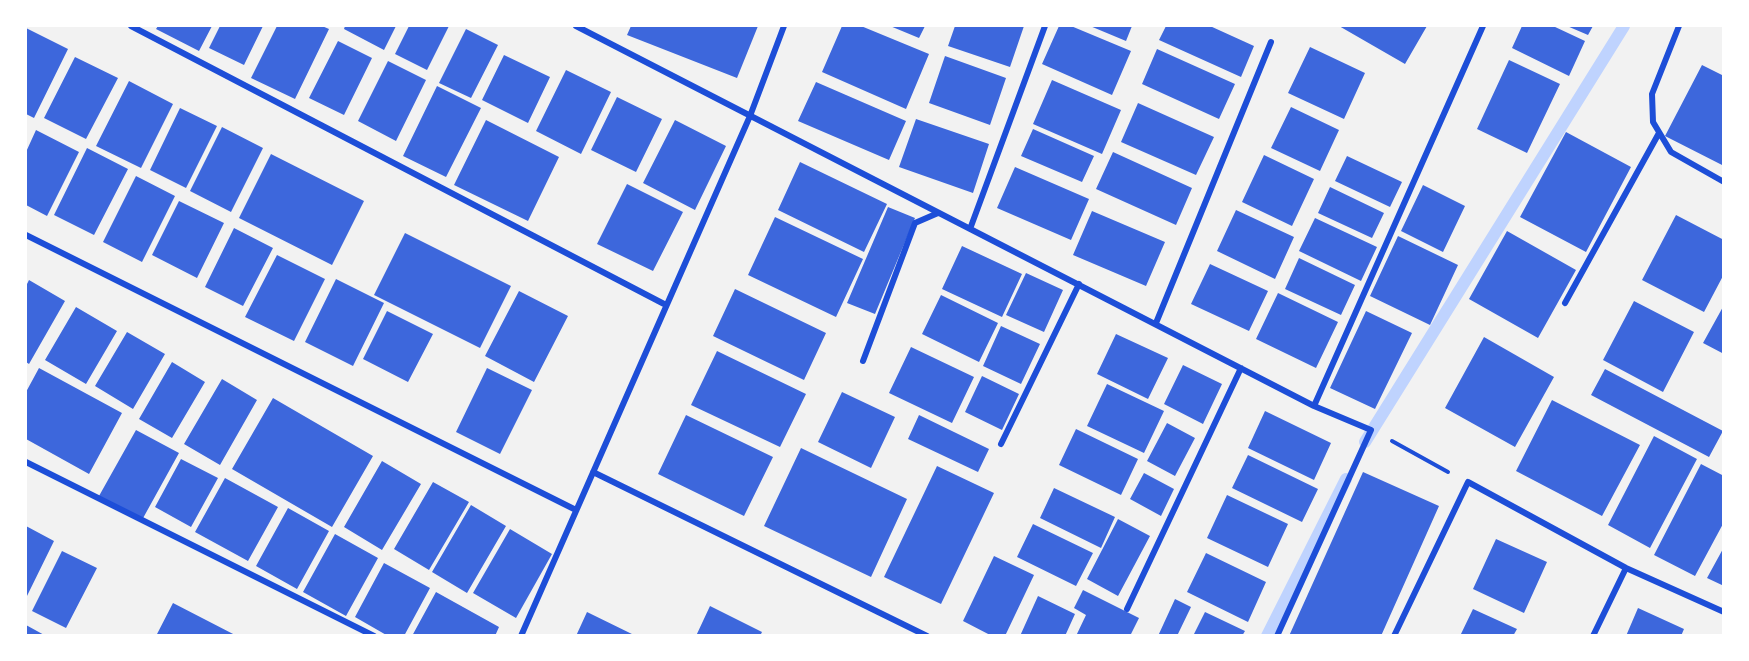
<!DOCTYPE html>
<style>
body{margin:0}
#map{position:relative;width:1749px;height:661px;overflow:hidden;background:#f2f2f2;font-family:"Asap Condensed",sans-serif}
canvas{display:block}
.frame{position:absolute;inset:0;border:27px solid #fff;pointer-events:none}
</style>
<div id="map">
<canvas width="1749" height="661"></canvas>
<div class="frame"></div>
</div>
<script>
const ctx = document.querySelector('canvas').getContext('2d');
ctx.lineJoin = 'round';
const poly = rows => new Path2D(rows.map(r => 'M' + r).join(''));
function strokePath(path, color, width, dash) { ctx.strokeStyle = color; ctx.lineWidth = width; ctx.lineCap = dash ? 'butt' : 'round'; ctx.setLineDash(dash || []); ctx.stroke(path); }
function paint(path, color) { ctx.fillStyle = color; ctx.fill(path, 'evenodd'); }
strokePath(poly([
 [1365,442,1624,26],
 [1267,636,1346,479]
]), '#bfd3fe', 12);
paint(poly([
 [158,26,212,26,199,51,156,29],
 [220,26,263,26,244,65,209,48],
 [277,26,322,26,329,29,295,99,251,78],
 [345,26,396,26,384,50,344,29],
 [409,26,449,26,427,70,395,54],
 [631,26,758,26,737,78,627,35],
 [842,26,861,26,929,54,906,109,822,72],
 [890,26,925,26,919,38],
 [955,26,1024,26,1010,67,948,46],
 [1059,26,1071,26,1131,51,1112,95,1042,64],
 [1090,26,1132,26,1126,41],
 [1166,26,1210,26,1254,46,1241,77,1159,40],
 [1339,26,1427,26,1405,64],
 [1522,26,1553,26,1585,41,1569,76,1512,48],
 [1567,26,1593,26,1588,35],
 [26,28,68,49,34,118,26,114],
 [466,29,498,45,471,98,439,83],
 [338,41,372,58,344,115,309,98],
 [1310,47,1365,73,1344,119,1288,93],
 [1157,49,1235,84,1219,119,1142,84],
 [504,55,550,77,528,123,482,100],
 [945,56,1006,78,990,125,929,103],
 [75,57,118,78,86,139,44,118],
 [1509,60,1560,84,1527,153,1477,129],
 [388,61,426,80,396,141,358,121],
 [1702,65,1724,76,1724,166,1665,136],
 [566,70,611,92,581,154,536,131],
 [1052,80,1121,110,1102,154,1033,124],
 [129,81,173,104,141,168,96,146],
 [816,82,906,121,889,160,798,121],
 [437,86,481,108,446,177,403,156],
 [617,97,662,119,636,172,591,150],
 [1138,103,1214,137,1196,175,1121,142],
 [1291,107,1339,130,1320,171,1271,148],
 [180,108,217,126,186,188,150,170],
 [916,119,989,144,973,193,899,167],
 [486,120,559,157,528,221,454,185],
 [675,120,726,146,695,210,643,183],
 [222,127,263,148,231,212,190,191],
 [1033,129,1094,156,1082,182,1021,156],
 [36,130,79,152,47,216,26,205,26,152],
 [1566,132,1631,167,1586,252,1520,217],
 [87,148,128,169,94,235,54,215],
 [1113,152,1192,188,1176,225,1096,189],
 [271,154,364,201,332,265,239,218],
 [1264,155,1314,179,1292,226,1242,202],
 [1347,156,1402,182,1390,207,1335,181],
 [800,162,887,204,864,252,778,210],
 [1015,167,1089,199,1071,240,997,208],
 [136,176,175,196,142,262,103,242],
 [627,184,683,212,653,271,597,244],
 [1423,185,1465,206,1443,252,1401,231],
 [1330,187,1384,213,1372,238,1318,213],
 [179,201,224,223,197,278,152,255],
 [888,207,915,218,875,314,847,303],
 [1236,210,1294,237,1275,279,1217,251],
 [1092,211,1165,242,1146,286,1073,255],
 [1676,215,1724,240,1724,274,1704,312,1642,280],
 [775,217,863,259,836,317,748,275],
 [1315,218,1377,247,1361,281,1299,251],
 [234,228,273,248,243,306,205,287],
 [1507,231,1576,270,1538,338,1469,299],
 [405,233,511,286,480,348,374,295],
 [1398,236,1458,265,1430,325,1370,296],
 [962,246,1022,274,1002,317,942,289],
 [277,255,325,279,294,341,245,317],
 [1299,258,1355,285,1341,315,1285,289],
 [1210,264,1268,291,1249,331,1191,304],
 [1026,273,1063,290,1044,332,1006,315],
 [336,279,384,303,353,366,305,342],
 [29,280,65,301,29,364,26,362,26,286],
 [735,289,826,333,804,380,713,336],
 [519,291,568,316,534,382,485,356],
 [1278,293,1338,322,1316,368,1256,339],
 [941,295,998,323,979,362,922,334],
 [1634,301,1694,332,1663,392,1603,360],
 [1724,305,1724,354,1703,343],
 [76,307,117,331,86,384,45,360],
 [387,311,433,334,408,382,363,359],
 [1366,311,1412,333,1375,409,1330,388],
 [1001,326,1040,344,1021,384,983,366],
 [127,332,165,354,133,409,95,386],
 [1116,334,1168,358,1148,399,1097,374],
 [1484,337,1554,377,1515,447,1445,408],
 [911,347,974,377,952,423,889,393],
 [717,351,806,394,780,447,691,405],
 [172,362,205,382,172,438,139,419],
 [1183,365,1222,384,1203,424,1164,404],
 [39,368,122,413,89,474,26,439,26,392],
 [487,368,532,390,500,454,456,432],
 [1605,369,1723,431,1709,457,1591,395],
 [982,376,1019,394,1002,430,965,412],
 [222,379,257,400,220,465,184,444],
 [1107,384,1164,411,1144,453,1087,426],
 [842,392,895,417,871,468,818,442],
 [273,398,373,456,332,527,232,469],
 [1552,400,1640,445,1602,516,1516,471],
 [1265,411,1331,443,1314,480,1248,448],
 [686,415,773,457,744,516,658,474],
 [919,415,989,449,978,472,908,439],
 [1167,423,1195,438,1175,476,1147,461],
 [1076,429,1138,459,1121,495,1059,465],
 [136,430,179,453,142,520,99,496],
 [1654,436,1697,459,1650,548,1608,525],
 [801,448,907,499,871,577,764,526],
 [1248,455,1318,489,1302,522,1232,488],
 [181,459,218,478,191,527,155,507],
 [382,461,421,484,382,550,344,527],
 [1701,464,1724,476,1724,522,1695,576,1654,555],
 [937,466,994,493,941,604,884,577],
 [1363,472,1439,506,1381,636,1289,636],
 [1144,473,1174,489,1161,516,1130,499],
 [225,478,278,507,248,561,195,532],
 [433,482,469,502,429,570,394,549],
 [1054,488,1115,517,1101,548,1040,518],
 [1227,495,1288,524,1268,567,1207,538],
 [471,505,506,526,467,593,432,572],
 [288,508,329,531,297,589,256,566],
 [1118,519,1150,536,1118,596,1087,579],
 [1033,524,1093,553,1076,586,1017,557],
 [26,526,54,541,26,598],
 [510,529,552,554,516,618,473,593],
 [335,534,378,558,346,616,303,592],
 [1496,539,1547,562,1524,613,1473,589],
 [1724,547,1724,586,1707,578],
 [62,551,97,568,66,628,32,611],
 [1206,553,1266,582,1248,622,1187,592],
 [994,556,1034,575,1005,636,992,636,963,621],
 [384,563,430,588,404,636,388,636,355,617],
 [1083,590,1139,618,1130,636,1076,636,1086,615,1074,608],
 [436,592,499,627,495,636,412,636],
 [1038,596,1075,614,1065,636,1020,636],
 [1175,599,1191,607,1177,636,1158,636],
 [173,603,237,636,156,636],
 [710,606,762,632,760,636,696,636],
 [1638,608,1684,629,1681,636,1626,636],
 [1473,609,1517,629,1513,636,1460,636],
 [587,612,636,636,576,636],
 [1205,612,1245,631,1242,636,1193,636],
 [26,625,46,636,26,636]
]), '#3d67dc');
strokePath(poly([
 [1392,441,1448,472]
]), '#1d4ed8', 4);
strokePath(poly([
 [131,26,666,305],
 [576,26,1314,406,1371,430,1277,636],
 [1679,26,1652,94,1653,122,1671,152,1724,182],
 [970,229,1045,26],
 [26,235,576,510],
 [1565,303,1659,133],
 [1156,323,1271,42],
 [863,361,915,223,938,213],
 [1314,406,1483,26],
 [1001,444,1079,284],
 [26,462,374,636],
 [593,472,927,636],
 [1127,609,1241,368],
 [521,636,750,116,784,26],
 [1394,636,1468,482,1626,568,1724,612],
 [1593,636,1626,568]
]), '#1d4ed8', 6);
</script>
